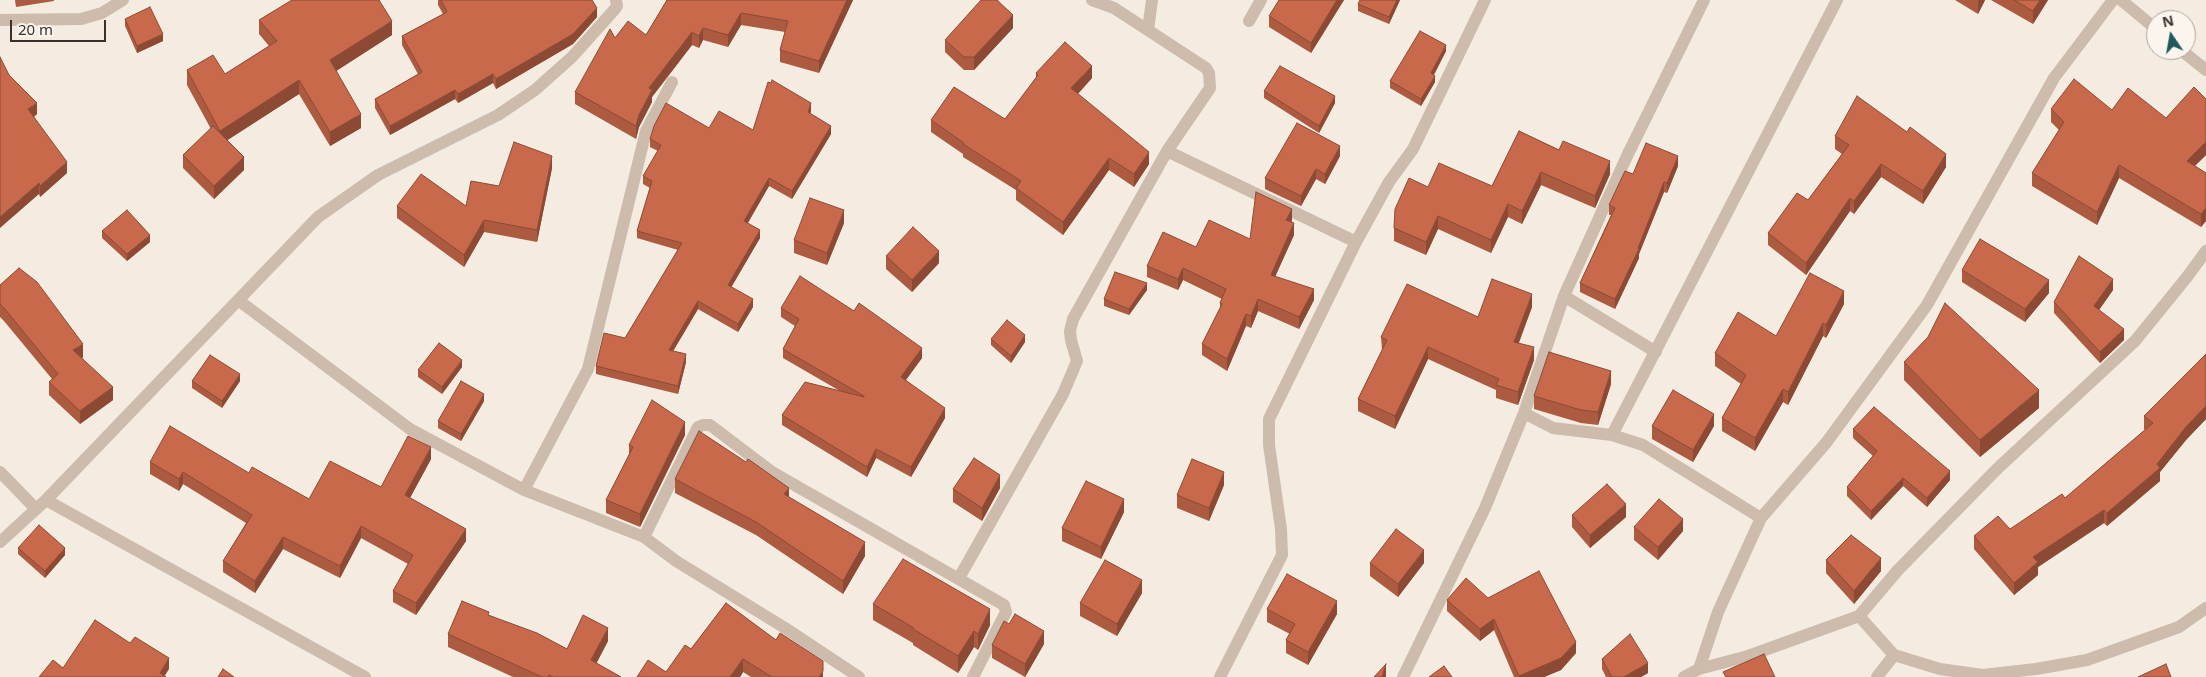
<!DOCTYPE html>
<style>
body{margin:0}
#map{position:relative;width:2206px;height:677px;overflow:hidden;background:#f4ebe1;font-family:"Noto Sans",sans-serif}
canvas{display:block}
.north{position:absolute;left:2146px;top:10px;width:50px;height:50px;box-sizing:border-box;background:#fbf5ee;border:1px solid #aea6a0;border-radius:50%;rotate:348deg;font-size:14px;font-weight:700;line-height:20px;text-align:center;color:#3b302b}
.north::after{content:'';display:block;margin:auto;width:18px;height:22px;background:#1f5a5e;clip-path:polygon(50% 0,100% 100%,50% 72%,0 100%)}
.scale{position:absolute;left:10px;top:20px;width:96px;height:22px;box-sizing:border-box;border:2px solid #3b302b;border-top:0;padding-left:6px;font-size:15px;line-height:18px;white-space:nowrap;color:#3b302b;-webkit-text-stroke:4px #fbf5ee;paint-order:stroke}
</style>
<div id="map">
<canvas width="2206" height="677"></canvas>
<div class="north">N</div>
<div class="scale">20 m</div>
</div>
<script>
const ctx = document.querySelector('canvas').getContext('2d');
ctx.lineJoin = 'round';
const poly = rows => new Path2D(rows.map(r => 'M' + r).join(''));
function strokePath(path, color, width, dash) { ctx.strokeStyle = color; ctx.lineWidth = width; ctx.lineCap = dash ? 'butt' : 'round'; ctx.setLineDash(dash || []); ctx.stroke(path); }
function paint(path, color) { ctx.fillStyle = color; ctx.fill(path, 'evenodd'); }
strokePath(poly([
 [1092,0,1114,8,1206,68,1209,73,1210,88,1167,151,1356,242],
 [2121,0,2156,29],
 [0,20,81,19,102,13,123,0],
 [1249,21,1261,0],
 [1148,30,1152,0],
 [2181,50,2206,70],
 [2206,251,2187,277,2135,341,1998,468,1898,570,1859,616,1894,655,1940,669,1983,675,2036,669,2087,660,2179,627,2206,608],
 [1564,296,1656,352],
 [238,300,410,429,524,490,644,537,676,561,785,628,859,677],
 [1524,413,1553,428,1612,435,1643,445,1761,518,1718,612,1699,669],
 [1612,435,1837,0],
 [0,472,36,509],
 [524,490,588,369,646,131,672,82],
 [46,500,365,677],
 [1761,518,1826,443,1927,305,2054,78,2113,0],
 [644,537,698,427,703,425,710,425,772,472,1004,605,1006,612,973,677],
 [0,542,46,500,318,217,378,175,498,115,535,90,572,57,615,9,617,6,616,0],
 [959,578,1063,394,1077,361,1071,340,1070,331,1073,319,1167,151],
 [1220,677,1282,555,1281,529,1269,445,1269,419,1356,242,1389,182,1413,149,1485,0],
 [1403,677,1485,508,1524,413,1564,296,1627,156,1704,0],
 [1684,677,1699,669,1748,656,1859,616],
 [1877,677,1894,655]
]), '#cdbbac', 12);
paint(poly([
 [15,0,54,0,54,1,16,7],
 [438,0,592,0,597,17,573,44,496,89,493,83,458,103,455,99,390,135,375,108,375,99,418,74,402,45,402,36,443,14,438,5],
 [667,0,853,0,819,73,780,62,780,50,785,32,741,25,728,47,703,40,699,48,692,45,652,97,652,102,639,127,636,139,575,104,575,92,615,38,646,35],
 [1344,0,1311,53,1269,27,1269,16],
 [1400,0,1389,24,1358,11,1358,4],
 [1955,0,1985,0,1978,14],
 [1991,0,2048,0,2033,24],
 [125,19,163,41,137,53,125,26],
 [259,20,392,35,336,71,361,128,330,146,299,94,227,140,244,170,214,199,183,168,183,155,211,129,187,85,187,70,225,74,269,46,259,34],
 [1013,28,974,70,964,70,945,52,945,40],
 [1446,51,1434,75,1435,82,1421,106,1390,88,1390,81],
 [1036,73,1092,78,1078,94,1149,164,1134,187,1109,170,1063,235,1016,200,1016,190,963,157,963,154,931,132,931,120,1005,119,1036,78],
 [9,75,37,114,34,117,67,173,40,197,39,194],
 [1264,91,1335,103,1319,133,1264,98],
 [2206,99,2206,155,2195,166,2206,173,2206,221,2201,227,2119,178,2097,225,2032,186,2032,173,2059,130,2051,122,2051,109,2112,110,2166,118],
 [811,111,810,114,831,134,792,199,769,186,748,223,760,238,731,287,753,307,738,332,698,309,673,351,686,362,678,394,596,374,596,366,625,338,678,250,637,238,637,231,650,188,643,184,643,176,658,151,650,147,650,139,709,128,753,130],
 [1519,131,1610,174,1595,208,1541,185,1522,224,1508,217,1491,253,1438,229,1426,255,1394,241,1394,228,1492,186],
 [1835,136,1946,167,1923,204,1881,177,1854,214,1850,211,1806,275,1768,245,1768,233,1808,200,1842,154,1835,149],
 [1340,156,1325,184,1316,179,1301,206,1265,189,1265,178],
 [1678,166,1667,193,1664,192,1639,254,1639,258,1615,309,1580,292,1580,283,1611,215,1609,215,1609,205,1633,174],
 [552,168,537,242,484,232,464,267,397,218,397,206,466,206,499,186],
 [1292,220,1292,222,1294,235,1275,276,1314,300,1299,329,1258,311,1251,328,1246,326,1227,371,1202,355,1202,344,1220,308,1220,303,1222,299,1183,280,1178,290,1147,277,1147,266,1196,247,1250,239],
 [844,223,827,265,794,253,794,240],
 [102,231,150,242,127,261,102,238],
 [886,256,939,263,912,292,886,269],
 [1962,270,2049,293,2025,322,1962,282],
 [0,285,83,357,82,358,113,400,80,424,49,395,49,382,52,379,4,321,0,317],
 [1147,290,1129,315,1104,306,1104,299],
 [2113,290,2099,310,2124,340,2100,363,2054,313,2054,302],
 [1844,304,1826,338,1823,336,1788,405,1783,402,1755,451,1722,431,1722,418,1741,384,1715,366,1715,353,1776,336],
 [1532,307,1519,343,1534,360,1518,405,1496,398,1496,390,1428,359,1395,429,1358,411,1358,399,1382,350,1381,337,1478,317],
 [781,308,922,358,906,380,945,418,911,477,876,458,867,477,782,425,782,415,840,391,783,358,783,349,795,326,781,317],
 [991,339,1025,342,1011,363,991,345],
 [2206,354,2206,419,2186,440,2160,472,2160,481,2107,526,2104,523,2038,567,2038,575,2014,595,1974,549,1974,536,2010,529,2065,498,2145,430,2144,429,2144,416],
 [1904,362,2039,408,1980,457,1904,380],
 [462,367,442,394,418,377,418,370],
 [192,381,240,381,222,408,192,388],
 [1611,384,1598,425,1581,423,1534,409,1534,396],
 [484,401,461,441,438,428,438,421],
 [1652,426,1714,426,1693,462,1652,439],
 [1853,429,1950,480,1927,507,1903,486,1871,520,1847,496,1847,487,1873,456,1853,438],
 [685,435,640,527,606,513,606,500,629,455,629,445],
 [431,459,410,498,466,541,416,615,393,602,393,591,408,564,361,538,340,578,283,549,255,593,223,572,223,561,246,523,183,484,179,491,150,474,150,462,249,473,309,499,381,487],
 [675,479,789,497,865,556,843,594,756,535,675,493],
 [1224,485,1209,521,1177,508,1177,495],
 [1000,488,982,521,953,502,953,489],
 [1124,512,1101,559,1062,541,1062,528],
 [1572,515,1626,517,1590,548,1572,527],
 [1634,527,1683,531,1658,560,1634,540],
 [18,548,65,555,45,578,18,554],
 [1826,560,1881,571,1854,604,1826,573],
 [1370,563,1424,563,1398,597,1370,576],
 [1142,593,1117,636,1080,616,1080,603],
 [1488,598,1576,653,1561,670,1544,677,1514,677,1494,630,1480,641,1447,611,1447,600],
 [726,603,823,677,751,677,743,672,740,677,637,677,666,672,691,649],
 [873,604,990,625,978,650,974,647,958,673,913,645,913,643,873,620],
 [1267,609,1337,614,1308,665,1286,653,1286,640,1290,634,1267,622],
 [489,615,567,649,608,641,596,663,621,677,513,677,448,647,448,634],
 [1009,624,1044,644,1025,677,992,658,992,645],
 [1602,659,1648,673,1641,677,1606,677,1602,669]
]), '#ac5a40');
paint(poly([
 [847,0,853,0,819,73,819,61],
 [1337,0,1344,0,1311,53,1311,43],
 [1397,0,1400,0,1389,24,1389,17],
 [1979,0,1985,0,1978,14,1978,1],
 [2040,0,2048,0,2033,24,2033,11],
 [597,8,597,17,573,44,496,89,496,79],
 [741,13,741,25,728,47,728,35],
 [1013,15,1013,28,974,70,974,57],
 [392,21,392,35,330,75,330,60],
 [703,28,703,40,699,48,699,36],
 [692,32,692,45,652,97,652,102,639,127,636,139,636,126,639,115,649,88],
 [163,34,163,41,137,53,137,46],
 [1446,45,1446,51,1431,80,1431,73],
 [1092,66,1092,78,1071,101,1071,88],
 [493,74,493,83,458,103,458,94],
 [1435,76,1435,82,1421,106,1421,99],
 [299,80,299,94,220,145,220,131],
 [455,90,455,99,390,135,390,126],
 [1335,96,1335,103,1319,133,1319,126],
 [37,103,37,114,28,120,28,109],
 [811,103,811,111,808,120,808,112],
 [361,114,361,128,330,146,330,132],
 [831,126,831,134,792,199,792,191],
 [2206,142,2206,155,2187,173,2187,161],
 [1340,146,1340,156,1325,184,1325,174],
 [1149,152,1149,164,1134,187,1134,174],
 [1946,154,1946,167,1923,204,1923,191],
 [552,156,552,168,537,242,537,230],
 [1678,156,1678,166,1667,193,1667,183],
 [244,157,244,170,214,199,214,186],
 [1109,158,1109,170,1063,235,1063,222],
 [1610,161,1610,174,1595,208,1595,196],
 [67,162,67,173,40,197,40,186],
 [1881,164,1881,177,1854,214,1854,201],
 [2119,165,2119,178,2097,225,2097,212],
 [1316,169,1316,179,1301,206,1301,196],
 [1541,172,1541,185,1522,224,1522,211],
 [769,178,769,186,744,229,744,221],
 [1664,182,1664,192,1639,254,1639,258,1615,309,1615,299,1638,248],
 [39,183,39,194,0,228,0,217],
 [1850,198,1850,211,1806,275,1806,263],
 [1508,204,1508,217,1491,253,1491,240],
 [2206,208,2206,221,2201,227,2201,214],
 [1292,209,1292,220,1286,231,1286,220],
 [844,210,844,223,827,265,827,253],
 [1438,216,1438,229,1426,255,1426,242],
 [484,220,484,232,464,267,464,255],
 [1294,223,1294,235,1271,286,1271,275],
 [760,230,760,238,728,293,728,285],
 [150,235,150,242,127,261,127,254],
 [939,251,939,263,912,292,912,280],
 [1183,268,1183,280,1178,290,1178,279],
 [2113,279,2113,290,2094,317,2094,306],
 [2049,280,2049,293,2025,322,2025,309],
 [1147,283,1147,290,1129,315,1129,309],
 [1314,289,1314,300,1299,329,1299,317],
 [1844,291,1844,304,1826,338,1826,325],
 [1532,294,1532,307,1514,354,1514,342],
 [753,299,753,307,738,332,738,324],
 [1258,299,1258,311,1251,328,1251,316],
 [698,301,698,309,669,358,669,350],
 [1246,314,1246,326,1227,371,1227,359],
 [1823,323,1823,336,1788,405,1788,392],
 [2124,329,2124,340,2100,363,2100,352],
 [1025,335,1025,342,1011,363,1011,356],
 [83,344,83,357,73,362,73,350],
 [1428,347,1428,359,1395,429,1395,416],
 [1534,347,1534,360,1518,405,1518,392],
 [922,348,922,358,901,386,901,377],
 [686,354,686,362,678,394,678,386],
 [462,360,462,367,442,394,442,387],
 [1611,371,1611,384,1598,425,1598,412],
 [240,374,240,381,222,408,222,401],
 [113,387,113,400,80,424,80,411],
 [1783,389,1783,402,1755,451,1755,438],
 [2039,390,2039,408,1980,457,1980,440],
 [484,394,484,401,461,441,461,434],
 [2206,406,2206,419,2186,440,2160,472,2160,481,2107,526,2107,513,2157,464,2186,427],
 [945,408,945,418,911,477,911,467],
 [1714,414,1714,426,1693,462,1693,450],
 [685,422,685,435,640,527,640,514],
 [431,447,431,459,405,507,405,495],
 [876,449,876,458,867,477,867,467],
 [1950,471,1950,480,1927,507,1927,498],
 [183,472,183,484,179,491,179,479],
 [1224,472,1224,485,1209,521,1209,508],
 [1000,475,1000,488,982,521,982,508],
 [1903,478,1903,486,1871,520,1871,511],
 [789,488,789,501,784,494],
 [1124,499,1124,512,1101,559,1101,547],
 [1626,504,1626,517,1590,548,1590,535],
 [2104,510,2104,523,2038,567,2038,575,2014,595,2014,583,2033,557],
 [1683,519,1683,531,1658,560,1658,547],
 [361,526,361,538,340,578,340,566],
 [466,529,466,541,416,615,416,603],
 [283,537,283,549,255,593,255,581],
 [865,542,865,556,843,594,843,581],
 [65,548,65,555,45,578,45,571],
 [1424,550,1424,563,1398,597,1398,584],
 [1881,558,1881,571,1854,604,1854,591],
 [1142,580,1142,593,1117,636,1117,624],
 [1337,601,1337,614,1308,665,1308,652],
 [990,609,990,625,978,650,978,634],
 [1494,619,1494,630,1480,641,1480,629],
 [608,628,608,641,591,674,591,660],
 [974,631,974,647,958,673,958,656],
 [1044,631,1044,644,1025,677,1025,664],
 [1576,642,1576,653,1561,670,1544,677,1519,677,1519,676],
 [169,658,169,669,164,677,160,673],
 [743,659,743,672,740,677,730,677],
 [1648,663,1648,673,1641,677,1624,677],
 [1386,664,1386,677,1382,677],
 [823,671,823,677,819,677]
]), '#8c4a34');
const building = poly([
 [292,0,379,0,392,21,330,60,361,114,330,132,299,80,220,131,187,70,213,55,225,74,277,41,259,20,292,0],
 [441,0,592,0,597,8,573,34,496,79,493,74,458,94,455,90,390,126,375,99,422,72,402,36,447,12,441,0],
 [667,0,847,0,819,61,780,50,788,21,741,13,728,35,703,28,699,36,692,32,649,88,652,90,639,115,636,126,575,92,610,29,615,38,628,21,646,35,667,0],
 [981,0,997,0,1013,15,974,57,964,57,945,40,981,0],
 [1279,0,1337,0,1311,43,1269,16,1279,0],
 [1360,0,1397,0,1389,17,1358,4,1360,0],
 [2014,0,2040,0,2033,11,2014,0],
 [150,7,163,34,137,46,125,19,150,7],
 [1420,31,1446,45,1431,73,1435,76,1421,99,1390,81,1420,31],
 [1065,42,1092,66,1071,88,1149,152,1134,174,1109,158,1063,222,1016,188,1021,181,963,144,964,143,931,120,954,87,1005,119,1038,75,1036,73,1065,42],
 [0,57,9,75,37,103,28,109,67,162,40,186,39,183,0,217,0,57],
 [1280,66,1335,96,1319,126,1264,91,1280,66],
 [2074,79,2112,110,2128,88,2166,118,2194,87,2206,99,2206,142,2187,161,2206,173,2206,208,2201,214,2119,165,2097,212,2032,173,2064,122,2051,109,2074,79],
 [772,80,811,103,808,112,831,126,792,191,769,178,744,221,760,230,728,285,753,299,738,324,698,301,669,350,686,354,678,386,596,366,604,333,625,338,682,243,637,231,652,181,643,176,661,145,650,139,654,126,666,103,709,128,719,111,753,130,768,82,771,83,772,80],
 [1857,96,1907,132,1910,127,1946,154,1923,191,1881,164,1854,201,1850,198,1806,263,1768,233,1797,193,1808,200,1849,145,1835,136,1857,96],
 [1297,123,1340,146,1325,174,1316,169,1301,196,1265,178,1297,123],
 [213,126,244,157,214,186,183,155,213,126],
 [1519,131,1559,150,1563,141,1610,161,1595,196,1541,172,1522,211,1508,204,1491,240,1438,216,1426,242,1394,228,1395,209,1409,178,1428,187,1439,163,1492,186,1519,131],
 [514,142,552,156,537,230,484,220,464,255,397,206,421,174,466,206,471,181,499,186,514,142],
 [1646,143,1678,156,1667,183,1664,182,1638,248,1639,249,1615,299,1580,283,1615,208,1609,205,1625,171,1633,174,1646,143],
 [1256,192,1292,209,1286,220,1294,223,1271,275,1314,289,1299,317,1258,299,1251,316,1246,314,1227,359,1202,344,1222,304,1220,303,1226,289,1183,268,1178,279,1147,266,1163,232,1196,247,1209,220,1250,239,1256,192],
 [810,198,844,210,827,253,794,240,810,198],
 [127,210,150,235,127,254,102,231,127,210],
 [913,227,939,251,912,280,886,256,913,227],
 [1980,239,2049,280,2025,309,1962,270,1980,239],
 [2079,256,2113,279,2094,306,2124,329,2100,352,2054,302,2079,256],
 [19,268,37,282,83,344,73,350,113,387,80,411,49,382,58,374,4,308,0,304,0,285,19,268],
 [1115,272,1147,283,1129,309,1104,299,1115,272],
 [1810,273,1844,291,1826,325,1823,323,1788,392,1783,389,1755,438,1722,418,1746,375,1715,353,1738,312,1776,336,1810,273],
 [800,276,854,311,859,303,922,348,901,377,945,408,911,467,876,449,867,467,782,415,805,382,864,397,864,396,783,349,799,319,781,308,800,276],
 [1492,279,1532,294,1514,342,1534,347,1518,392,1496,385,1499,379,1428,347,1395,416,1358,399,1387,340,1381,337,1407,284,1478,317,1492,279],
 [1945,303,2039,390,1980,440,1904,362,1928,337,1945,303],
 [1007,320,1025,335,1011,356,991,339,1007,320],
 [439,343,462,360,442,387,418,370,439,343],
 [1549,352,1611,371,1598,412,1581,410,1534,396,1549,352],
 [2206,354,2206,406,2186,427,2157,464,2160,468,2107,513,2104,510,2033,557,2038,562,2014,583,1974,536,1998,516,2010,529,2062,494,2065,498,2153,423,2144,416,2206,354],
 [210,355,240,374,222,401,192,381,210,355],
 [461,381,484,394,461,434,438,421,461,381],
 [1673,390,1714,414,1693,450,1652,426,1673,390],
 [652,400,685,422,640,514,606,500,633,447,629,445,652,400],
 [1874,407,1950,471,1927,498,1903,478,1871,511,1847,487,1877,451,1853,429,1874,407],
 [170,426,249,473,252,467,309,499,330,461,381,487,408,436,431,447,405,495,466,529,416,603,393,591,413,555,361,526,340,566,283,537,255,581,223,561,252,515,183,472,179,479,150,462,170,426],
 [699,431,746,462,748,459,789,488,784,494,865,542,843,581,756,522,675,479,699,431],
 [974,458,1000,475,982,508,953,489,974,458],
 [1192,459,1224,472,1209,508,1177,495,1192,459],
 [1086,481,1124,499,1101,547,1062,528,1086,481],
 [1607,484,1626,504,1590,535,1572,515,1607,484],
 [1659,499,1683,519,1658,547,1634,527,1659,499],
 [39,525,65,548,45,571,18,548,39,525],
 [1396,529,1424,550,1398,584,1370,563,1396,529],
 [1851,535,1881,558,1854,591,1826,560,1851,535],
 [903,559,990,609,978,634,974,631,958,656,913,629,914,628,873,604,903,559],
 [1105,560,1142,580,1117,624,1080,603,1105,560],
 [1539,571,1576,642,1561,658,1519,676,1494,619,1480,629,1447,600,1466,578,1488,598,1539,571],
 [1287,574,1337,601,1308,652,1286,640,1295,624,1267,609,1287,574],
 [462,601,489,612,488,615,537,633,567,649,583,615,608,628,591,660,621,677,553,677,549,675,548,677,542,677,448,634,462,601],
 [726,603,776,640,780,633,823,661,823,671,819,677,772,677,743,659,730,677,637,677,648,660,666,672,685,645,691,649,726,603],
 [1015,614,1044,631,1025,664,992,645,1004,621,1009,624,1015,614],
 [95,620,130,643,135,637,169,658,160,673,166,677,39,677,53,660,63,668,95,620],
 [1630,634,1648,663,1624,677,1612,677,1602,659,1630,634],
 [1764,654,1775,677,1726,677,1723,672,1764,654],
 [1386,664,1382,677,1374,677,1386,664],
 [2166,664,2171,677,2138,677,2166,664],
 [1444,666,1452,677,1429,677,1444,666],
 [223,669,234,677,218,677,223,669]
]);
paint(building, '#c8694b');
strokePath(building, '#8c4a34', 1);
</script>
